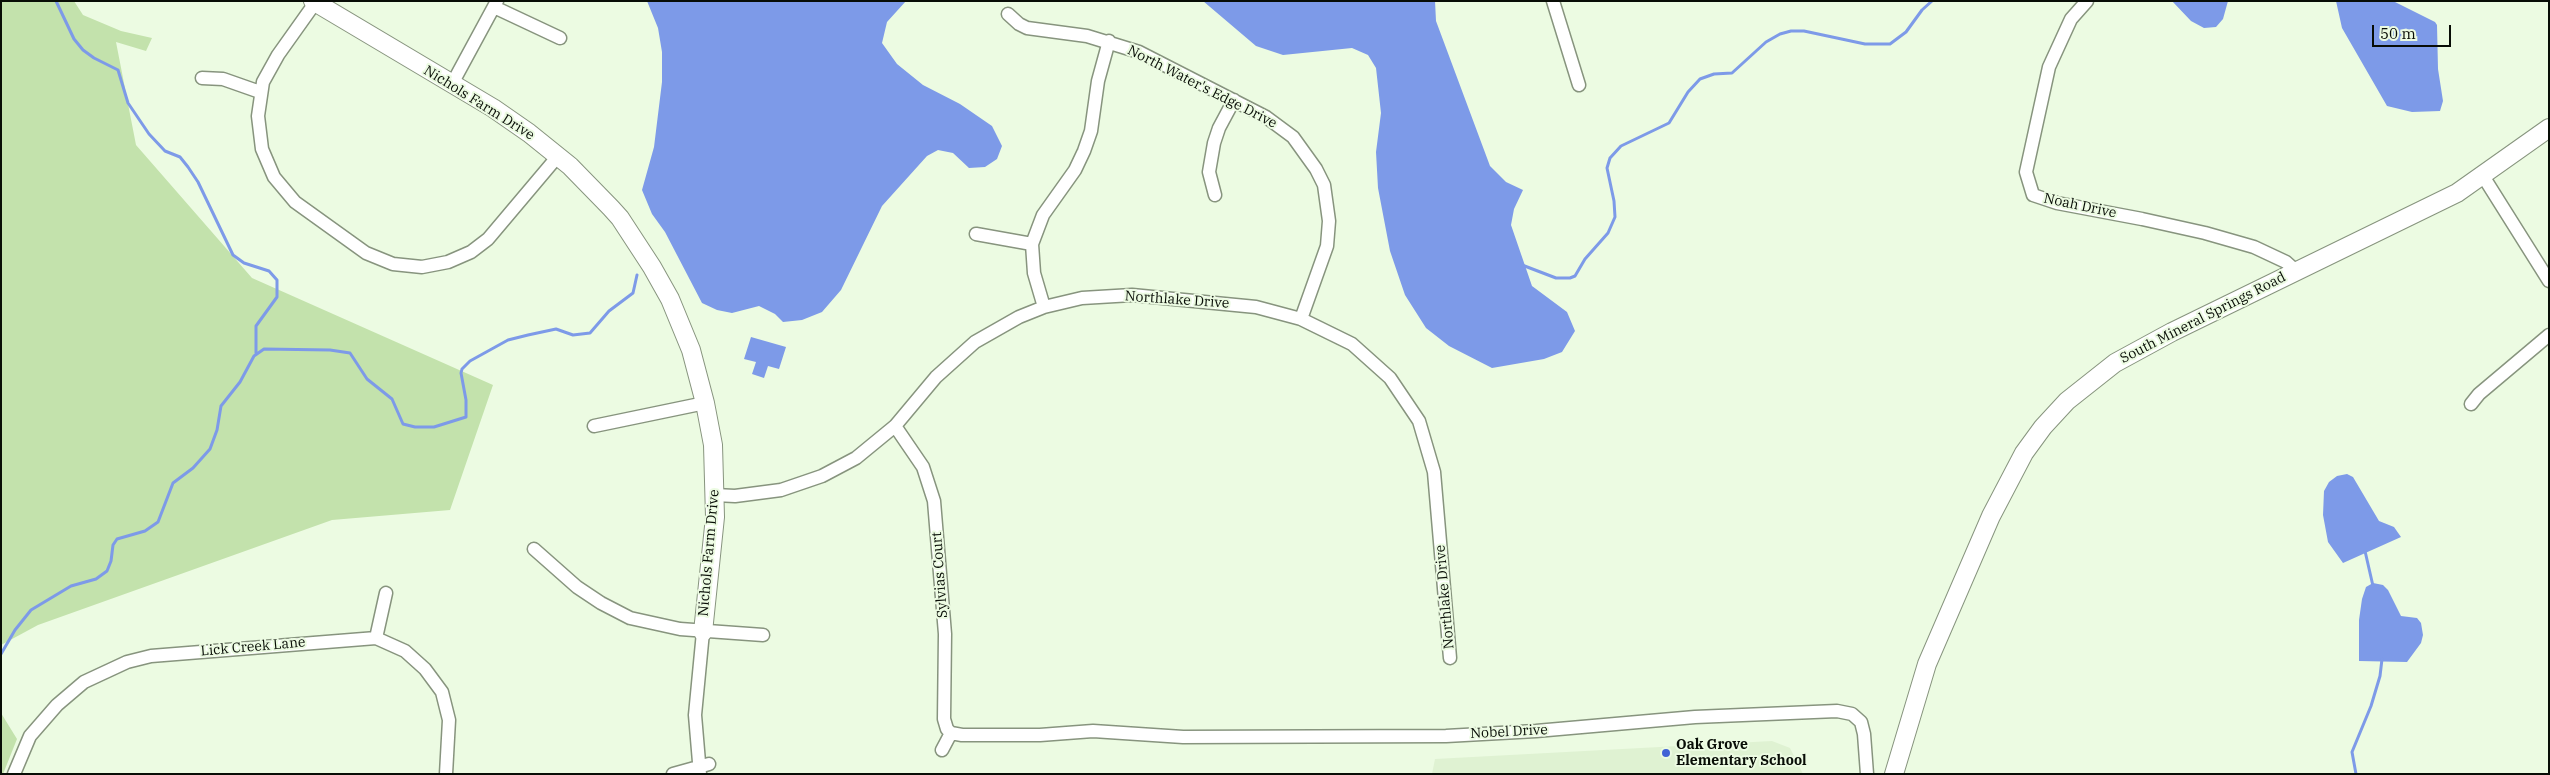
<!DOCTYPE html>
<style>
body{margin:0}
#map{position:relative;width:2550px;height:775px;overflow:hidden;background:#ecfbe2;font-family:"IBM Plex Serif",serif}
canvas{display:block}
.frame{position:absolute;inset:0;border:2px solid #080d06;pointer-events:none}
.scale{position:absolute;left:2372px;top:25px;width:79px;height:22px;box-sizing:border-box;border:2px solid #080d06;border-top:0;padding-left:6px;font-size:15px;line-height:18px;white-space:nowrap;color:#080d06;-webkit-text-stroke:4px #ecfbe2;paint-order:stroke}
</style>
<div id="map">
<canvas width="2550" height="775"></canvas>
<div class="frame"></div>
<div class="scale">50 m</div>
</div>
<script>
const ctx = document.querySelector('canvas').getContext('2d');
ctx.lineJoin = 'round';
function paint(path, color) { ctx.fillStyle = color; ctx.fill(path, 'evenodd'); }
const poly = rows => new Path2D(rows.map(r => 'M' + r).join(''));
function strokePath(path, color, width, dash) { ctx.strokeStyle = color; ctx.lineWidth = width; ctx.lineCap = dash ? 'butt' : 'round'; ctx.setLineDash(dash || []); ctx.stroke(path); }
function write(font, color, halo, rows, align = 'center') {
  ctx.font = font + ' "IBM Plex Serif",serif'; ctx.lineWidth = 4; ctx.setLineDash([]); ctx.textBaseline = 'middle'; ctx.strokeStyle = halo; ctx.fillStyle = color; for (const [text, x, y, turn = 0] of rows) {
    ctx.save(); ctx.translate(x, y); ctx.rotate((+turn || 0) * Math.PI / 180); ctx.textAlign = isNaN(turn) ? turn : align; if (halo) ctx.strokeText(text, 0, 0); ctx.fillText(text, 0, 0); ctx.restore();
  }
}
paint(poly([
 [1772,741,1790,748,1803,774,1432,774,1435,759]
]), '#dff2d2');
paint(poly([
 [1,1,74,1,83,15,121,31,152,38,146,51,116,42,136,145,252,278,493,385,450,510,332,520,38,625,1,645],
 [1,713,17,739,3,774,1,774]
]), '#c3e2ac');
paint(poly([
 [647,1,906,1,887,22,882,43,897,64,923,85,960,104,992,126,1002,146,997,159,985,167,969,168,953,153,938,150,927,156,882,206,841,290,822,312,802,320,783,322,775,314,759,306,732,313,717,310,702,303,665,232,652,214,642,190,654,147,662,82,662,52,658,28],
 [1203,1,1435,1,1436,21,1490,166,1506,182,1523,190,1514,209,1511,225,1532,286,1567,312,1575,331,1562,352,1544,359,1492,368,1449,346,1426,328,1405,295,1390,251,1378,188,1376,152,1381,113,1376,68,1368,55,1352,48,1283,55,1256,46],
 [2172,1,2228,1,2223,19,2216,27,2204,28,2191,21],
 [2336,1,2393,1,2435,22,2437,25,2438,69,2443,101,2440,111,2412,112,2387,106,2342,28],
 [751,337,786,347,779,369,768,366,764,378,752,374,756,362,744,359],
 [2347,474,2353,477,2379,521,2394,527,2401,537,2343,563,2328,542,2323,515,2324,491,2329,482,2337,476],
 [2373,583,2383,585,2388,590,2401,616,2417,618,2421,623,2423,635,2421,643,2407,662,2359,661,2359,620,2362,599,2366,587]
]), '#7d9ae8');
strokePath(poly([
 [56,1,74,39,83,50,94,58,118,70,128,103,149,134,165,151,180,157,188,167,198,182,233,255,244,263,269,271,277,280,277,297,256,326,256,353],
 [1522,265,1556,278,1570,278,1575,276,1585,259,1608,233,1615,217,1614,201,1607,168,1610,158,1621,146,1669,123,1688,92,1700,79,1714,74,1732,73,1766,42,1780,34,1791,31,1804,31,1865,44,1890,44,1906,32,1922,10,1932,1],
 [2365,551,2373,586],
 [1,654,15,630,31,610,71,586,96,579,107,571,111,561,113,545,117,539,145,531,158,522,173,483,193,468,210,449,217,430,221,406,240,382,254,356,264,349,330,350,350,353,367,379,392,399,403,424,415,427,434,427,466,417,466,400,461,373,462,369,470,361,508,340,528,335,556,329,573,335,590,333,609,311,633,293,637,275],
 [2356,774,2352,752,2371,706,2380,676,2382,659]
]), '#7d9ae8', 3);
const street = poly([
 [1553,1,1579,85],
 [2087,1,2071,19,2049,67,2026,172,2033,195,2057,203,2142,219,2205,233,2254,247,2286,262,2296,271],
 [315,3,278,55,263,82,258,116,262,149,274,177,295,202,366,253,393,264,422,267,448,262,471,252,488,239,558,156],
 [494,7,560,38],
 [1008,14,1019,24,1027,28,1087,36,1139,52,1266,117,1293,137,1316,169,1324,185,1329,221,1327,246,1301,319],
 [202,78,223,79,260,92],
 [452,84,497,1],
 [2483,176,2549,281],
 [1215,195,1209,172,1214,143,1219,128,1234,100],
 [976,234,1032,244],
 [1044,307,1034,273,1032,244,1043,215,1075,170,1084,151,1091,131,1098,81,1109,41],
 [2471,404,2479,394,2549,335],
 [594,426,705,403],
 [895,426,923,467,934,501,945,634,944,719,947,729,951,733,962,735,1040,735,1093,731,1183,737,1446,736,1536,731,1695,717,1837,711,1852,714,1861,722,1864,734,1867,774],
 [715,495,735,496,781,490,822,476,856,458,895,426,936,377,975,342,1019,317,1044,307,1082,298,1132,295,1256,307,1301,319,1352,344,1390,378,1419,421,1434,472,1450,658],
 [534,549,577,587,601,603,630,618,680,629,763,635],
 [376,638,386,593],
 [942,750,951,733],
 [14,774,30,736,57,705,84,682,127,662,151,656,376,638,405,651,425,669,442,692,449,720,446,774],
 [673,774,709,764],
 [700,774,695,715,703,632]
]);
const secondary = poly([
 [313,1,493,108,529,133,570,166,611,208,620,218,652,267,670,299,691,350,705,403,713,445,715,517,703,632],
 [1894,774,1927,664,1991,516,2024,453,2043,427,2067,401,2115,363,2172,332,2457,193,2549,128]
]);
strokePath(street, '#87947e', 15);
strokePath(secondary, '#87947e', 20);
strokePath(street, '#fff', 12);
strokePath(secondary, '#fff', 18);
for (const [x, y, r, color] of [
 [1666,753,5,"#4163d5"]
]) { const dot = new Path2D(); dot.arc(x, y, r, 0, 2 * Math.PI); ctx.fillStyle = color; ctx.fill(dot); strokePath(dot, '#ecfbe2', 2); }
write('14px', '#080d06', '#ecfbe2', [
 ["North Water's Edge Drive",1202,87,27],
 ["Nichols Farm Drive",479,103,32],
 ["Noah Drive",2080,206,12],
 ["Northlake Drive",1177,300,4],
 ["South Mineral Springs Road",2203,318,-27],
 ["Nichols Farm Drive",709,553,-85],
 ["Sylvias Court",940,575,-94],
 ["Northlake Drive",1445,597,-95],
 ["Lick Creek Lane",253,647,-5],
 ["Nobel Drive",1509,732,-3]
]);
write('bold 14px', '#080d06', '#ecfbe2', [
 ["Oak Grove",1676,745],
 ["Elementary School",1676,761]
], 'left');
</script>
